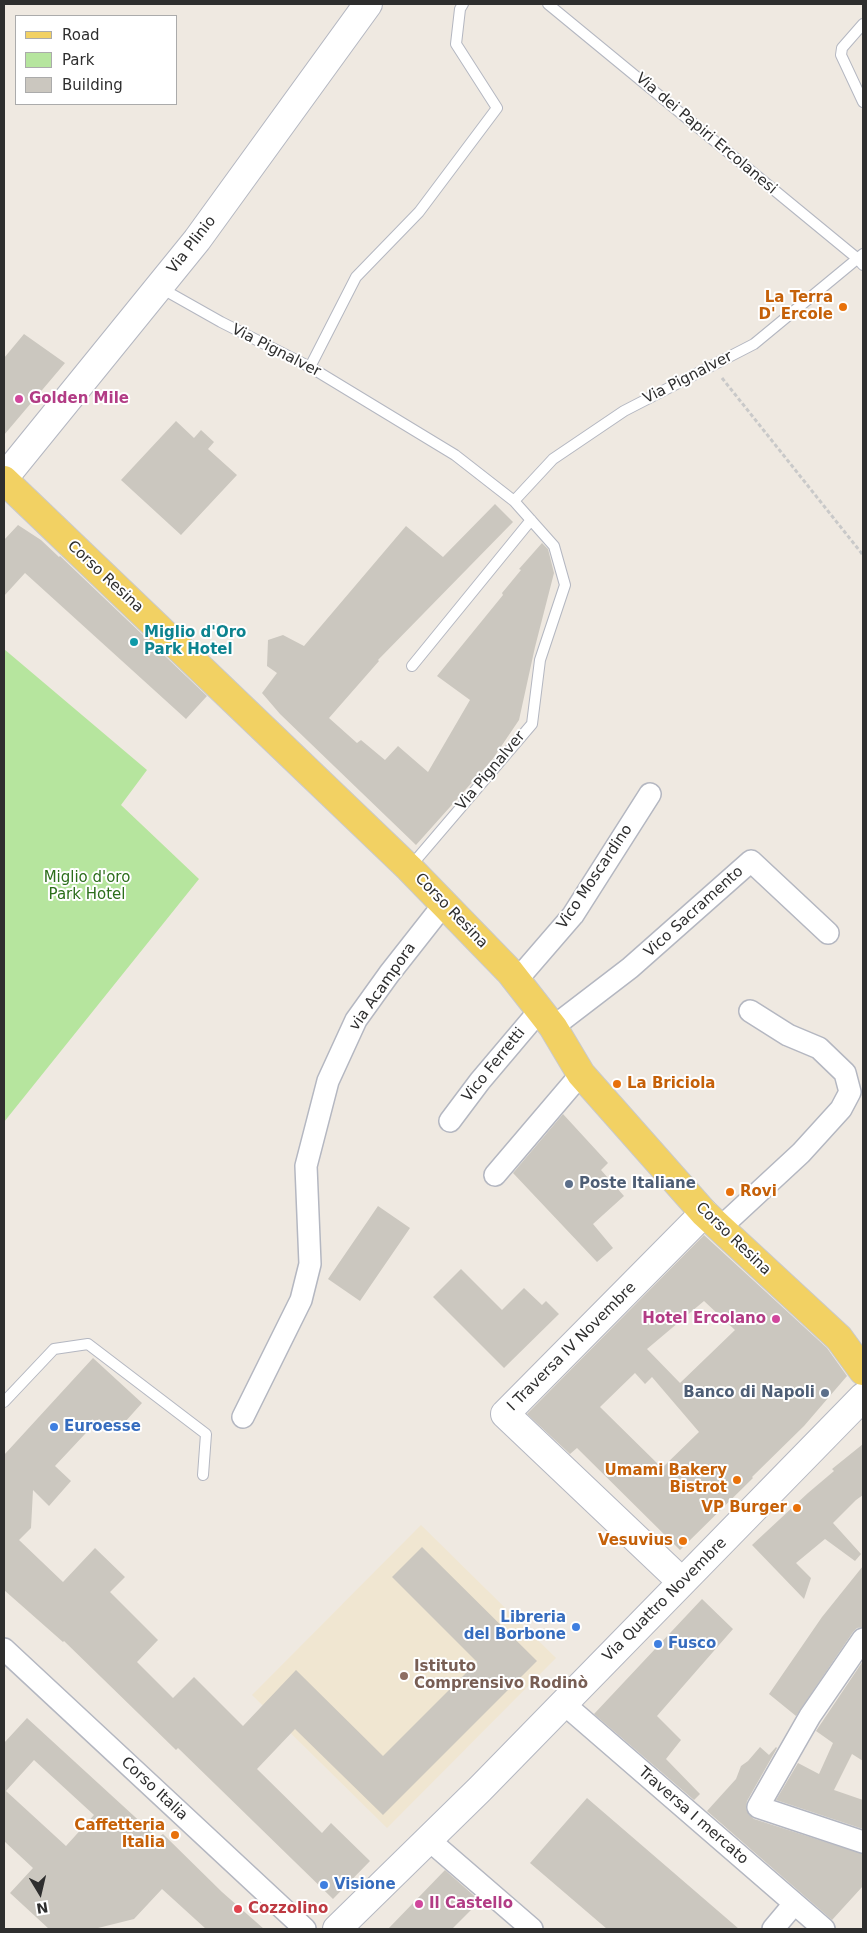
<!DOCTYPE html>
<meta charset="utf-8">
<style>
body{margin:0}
#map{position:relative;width:867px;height:1933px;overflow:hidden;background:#efe9e1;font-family:"DejaVu Sans",sans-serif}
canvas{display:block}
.frame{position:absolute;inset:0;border:5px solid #2e2e2e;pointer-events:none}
.legend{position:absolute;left:15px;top:15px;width:162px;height:90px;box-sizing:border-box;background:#fff;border:1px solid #ababab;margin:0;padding:6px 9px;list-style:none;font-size:15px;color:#2e2e2e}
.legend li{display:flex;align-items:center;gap:10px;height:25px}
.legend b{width:25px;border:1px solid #ababab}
.north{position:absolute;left:15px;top:1868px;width:50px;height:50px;-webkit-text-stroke:4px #fff;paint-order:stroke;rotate:171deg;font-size:14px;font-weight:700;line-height:20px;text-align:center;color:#2e2e2e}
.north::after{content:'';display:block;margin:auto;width:18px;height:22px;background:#2e2e2e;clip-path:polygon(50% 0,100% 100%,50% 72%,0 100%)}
</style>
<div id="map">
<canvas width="867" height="1933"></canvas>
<div class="frame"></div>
<ul class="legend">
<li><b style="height:6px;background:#f2d163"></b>Road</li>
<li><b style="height:14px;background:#b6e59e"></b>Park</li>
<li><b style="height:14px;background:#cbc7bf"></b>Building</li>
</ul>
<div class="north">N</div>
</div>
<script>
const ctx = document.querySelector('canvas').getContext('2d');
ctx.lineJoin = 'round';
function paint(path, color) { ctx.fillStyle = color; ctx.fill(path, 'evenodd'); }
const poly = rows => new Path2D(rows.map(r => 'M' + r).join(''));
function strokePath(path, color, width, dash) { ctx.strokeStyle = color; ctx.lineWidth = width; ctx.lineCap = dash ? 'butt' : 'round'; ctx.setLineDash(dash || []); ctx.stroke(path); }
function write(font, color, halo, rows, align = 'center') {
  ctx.font = font + ' "DejaVu Sans",sans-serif'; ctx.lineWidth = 4; ctx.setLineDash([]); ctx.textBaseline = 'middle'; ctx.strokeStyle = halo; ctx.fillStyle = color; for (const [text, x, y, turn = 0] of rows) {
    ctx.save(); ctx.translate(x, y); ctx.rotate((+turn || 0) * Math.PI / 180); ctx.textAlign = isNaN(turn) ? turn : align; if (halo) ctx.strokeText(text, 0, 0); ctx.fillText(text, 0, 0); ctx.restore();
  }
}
paint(poly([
 [421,1525,556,1658,387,1828,252,1695]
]), '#f0e6d1');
paint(poly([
 [4,649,147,770,121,805,199,879,4,1122]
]), '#b6e59e');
paint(poly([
 [24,334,65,363,4,435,4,358],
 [176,421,194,438,201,430,214,442,208,449,237,475,181,535,121,480],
 [495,504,513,522,378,660,379,661,329,718,357,743,361,740,385,760,398,746,428,772,470,700,437,676,503,595,502,593,521,570,519,569,542,543,548,549,554,573,535,647,519,720,492,760,416,845,280,714,262,693,277,673,267,666,268,640,283,635,304,646,406,526,443,557],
 [18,525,41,540,59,557,60,556,207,696,186,719,25,573,4,596,4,540],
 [563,1114,608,1163,601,1170,624,1196,593,1224,613,1248,597,1262,513,1173],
 [378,1206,410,1228,360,1301,328,1279],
 [704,1235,827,1348,847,1376,804,1426,752,1477,753,1478,680,1550,577,1448,570,1454,527,1414],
 [704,1301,735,1330,680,1383,647,1349],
 [635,1373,645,1384,652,1377,699,1432,662,1468,600,1407],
 [461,1269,502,1310,524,1288,542,1305,546,1301,559,1314,504,1368,433,1297],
 [93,1358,142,1403,116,1432,99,1419,55,1466,71,1481,49,1506,33,1490,31,1528,19,1540,63,1582,95,1548,125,1577,110,1592,158,1640,137,1662,173,1698,194,1677,243,1726,296,1670,383,1756,477,1662,392,1577,422,1547,537,1661,383,1815,295,1729,257,1769,322,1833,331,1823,370,1861,333,1899,178,1748,176,1750,64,1641,63,1642,4,1590,4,1455],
 [863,1444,863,1495,856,1500,833,1523,861,1554,855,1561,825,1539,796,1563,811,1578,804,1599,752,1545,808,1493,834,1471,832,1469],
 [863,1566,863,1627,857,1628,853,1632,796,1716,769,1694,822,1617],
 [702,1599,733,1629,657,1716,681,1740,666,1759,700,1794,694,1800,594,1714],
 [863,1661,863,1761,852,1754,834,1790,863,1800,863,1829,776,1800,798,1763,819,1774,833,1743,816,1731],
 [27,1718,158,1838,163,1834,222,1892,264,1929,206,1929,162,1889,134,1919,94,1929,49,1929,10,1893,33,1868,4,1841,4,1743],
 [34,1760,94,1815,66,1846,6,1791],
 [760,1747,769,1755,776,1747,777,1748,747,1801,746,1808,749,1815,754,1819,863,1854,863,1886,832,1920,707,1811,736,1779,741,1766,748,1761],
 [587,1798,739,1929,607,1929,530,1863],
 [445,1870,480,1901,452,1929,388,1929]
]), '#cbc7bf');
const lane = poly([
 [548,4,858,259,863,265],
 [863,24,842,48,841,55,863,102],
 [159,287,221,322,310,367,455,455,514,501,554,546,565,585,540,660,532,724,410,867],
 [310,367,356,277,419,212,497,108,456,44,460,9,463,4],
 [514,501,553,459,624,411,754,344,863,254],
 [412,666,531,520],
 [4,1402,54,1349,88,1344,206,1434,203,1475]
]);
const street = poly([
 [516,981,573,915,650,794],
 [553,1027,630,968,751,861,828,933],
 [450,1121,480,1081,540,1010],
 [495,1175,581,1074],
 [720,1228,801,1153,841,1109,850,1092,845,1073,819,1048,788,1035,750,1011],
 [243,1417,301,1300,310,1264,306,1166,328,1081,356,1020,389,974,444,904],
 [863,1639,810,1716,758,1807,863,1842],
 [4,1649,305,1929],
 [563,1703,824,1929],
 [429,1840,532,1929],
 [773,1929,794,1904]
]);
const secondary = poly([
 [4,478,197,240,368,4],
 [682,1582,505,1414,704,1213],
 [337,1929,480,1789,863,1397]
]);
const primary = poly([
 [4,480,409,868,510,972,553,1027,581,1074,704,1213,839,1338,863,1371]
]);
strokePath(lane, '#b4b7c1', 12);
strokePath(street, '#b4b7c1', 24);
strokePath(secondary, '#b4b7c1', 30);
strokePath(primary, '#c9c9c9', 30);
strokePath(poly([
 [722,378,863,555]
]), '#c9c9c9', 3, [4, 2.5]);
strokePath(lane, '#fff', 10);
strokePath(street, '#fff', 21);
strokePath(secondary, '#fff', 28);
strokePath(primary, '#f2d163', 28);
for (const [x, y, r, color] of [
 [843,307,5,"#e8710a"],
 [19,399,5,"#d1479c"],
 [134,642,5,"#0f9aa8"],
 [617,1084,5,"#e8710a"],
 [569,1184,5,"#5c6f8a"],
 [730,1192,5,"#e8710a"],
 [776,1319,5,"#d1479c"],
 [825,1393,5,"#5c6f8a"],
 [54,1427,5,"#3f7fe0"],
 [737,1480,5,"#e8710a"],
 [797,1508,5,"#e8710a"],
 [683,1541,5,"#e8710a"],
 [576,1627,5,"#3f7fe0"],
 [658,1644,5,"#3f7fe0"],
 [404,1676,5,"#8d6e63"],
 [175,1835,5,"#e8710a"],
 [324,1885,5,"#3f7fe0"],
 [419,1904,5,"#d1479c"],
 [238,1909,5,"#e0444e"]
]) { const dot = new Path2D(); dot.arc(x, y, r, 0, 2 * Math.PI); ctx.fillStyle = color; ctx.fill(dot); strokePath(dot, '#fff', 2); }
write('15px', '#2e2e2e', '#fff', [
 ["Via dei Papiri Ercolanesi",706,134,40],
 ["Via Plinio",192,245,-52],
 ["Via Pignalver",276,351,27],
 ["Via Pignalver",688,378,-27],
 ["Corso Resina",105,577,43],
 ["Via Pignalver",491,771,-50],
 ["Vico Moscardino",595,877,-56],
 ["Corso Resina",451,911,46],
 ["Vico Sacramento",694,912,-42],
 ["via Acampora",383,987,-55],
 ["Vico Ferretti",494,1065,-51],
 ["Corso Resina",733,1239,44],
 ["I Traversa IV Novembre",572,1347,-45],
 ["Via Quattro Novembre",665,1600,-45],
 ["Corso Italia",154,1789,43],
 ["Traversa I mercato",693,1816,41]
]);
write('bold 15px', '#c56008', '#fff', [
 ["La Terra",833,298],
 ["D' Ercole",833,315],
 ["La Briciola",627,1084,"left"],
 ["Rovi",740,1192,"left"],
 ["Umami Bakery",727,1471],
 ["Bistrot",727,1488],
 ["VP Burger",787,1508],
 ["Vesuvius",673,1541],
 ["Caffetteria",165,1826],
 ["Italia",165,1843]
], 'right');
write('bold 15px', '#b23c85', '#fff', [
 ["Golden Mile",29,399],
 ["Hotel Ercolano",766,1319,"right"],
 ["Il Castello",429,1904]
], 'left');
write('bold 15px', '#0d838f', '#fff', [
 ["Miglio d'Oro",144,633],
 ["Park Hotel",144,650]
], 'left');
write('15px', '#2c6e1b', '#fff', [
 ["Miglio d'oro",87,878],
 ["Park Hotel",87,895]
]);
write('bold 15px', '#4e5e75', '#fff', [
 ["Poste Italiane",579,1184],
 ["Banco di Napoli",815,1393,"right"]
], 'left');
write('bold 15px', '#366cbe', '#fff', [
 ["Euroesse",64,1427],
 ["Libreria",566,1618,"right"],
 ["del Borbone",566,1635,"right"],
 ["Fusco",668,1644],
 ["Visione",334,1885]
], 'left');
write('bold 15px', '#785e54', '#fff', [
 ["Istituto",414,1667],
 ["Comprensivo Rodinò",414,1684]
], 'left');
write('bold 15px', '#be3a42', '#fff', [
 ["Cozzolino",248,1909]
], 'left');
</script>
